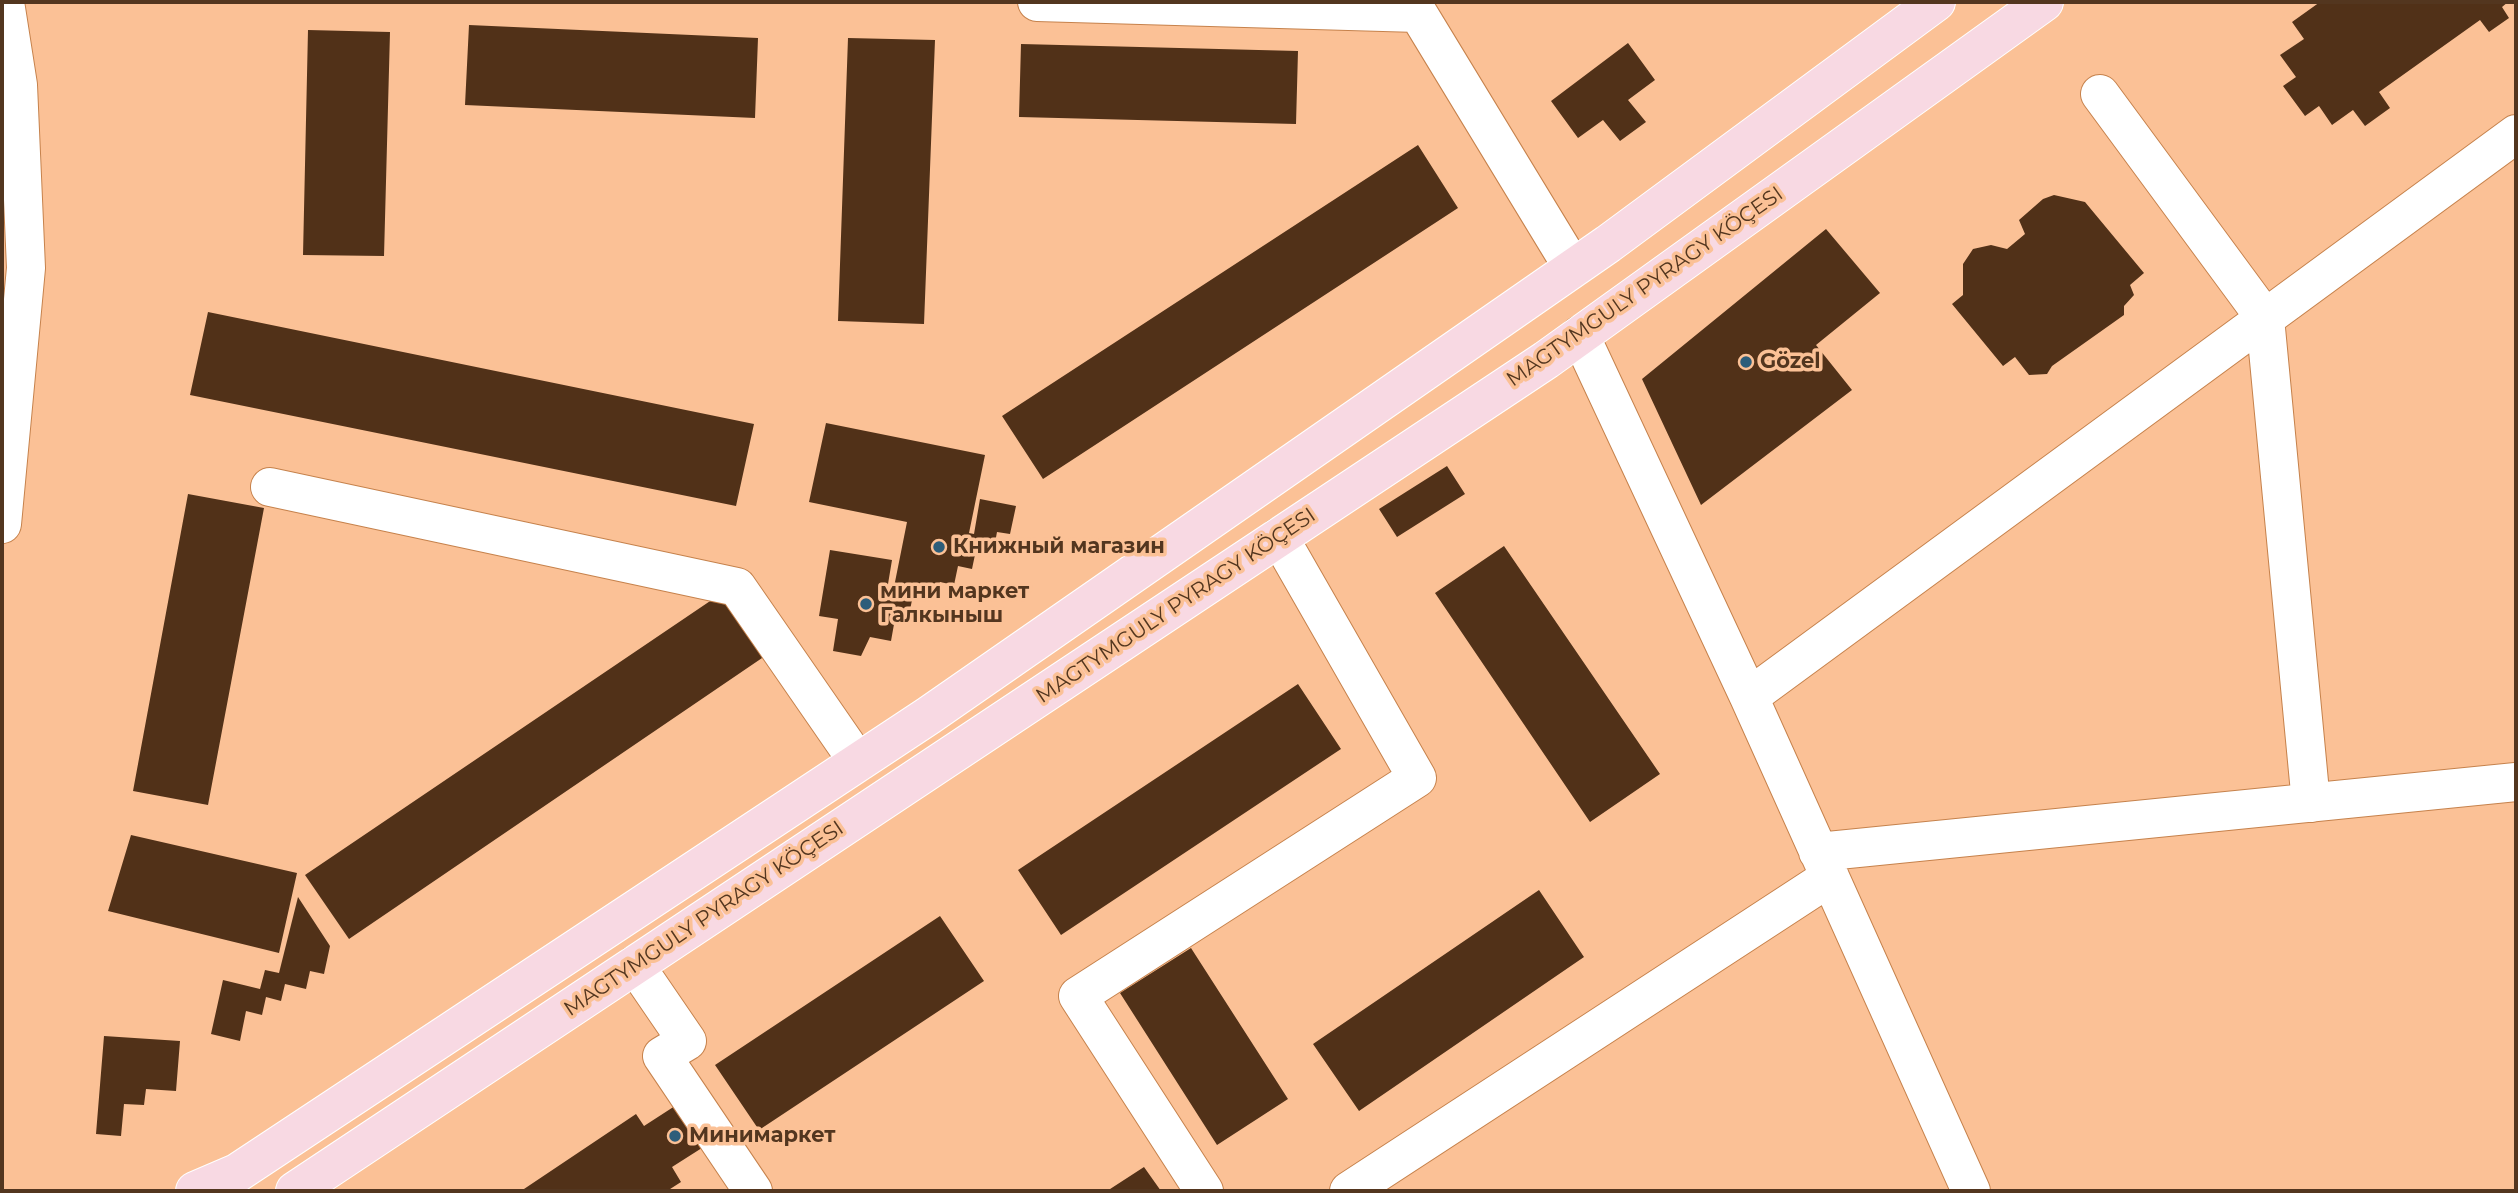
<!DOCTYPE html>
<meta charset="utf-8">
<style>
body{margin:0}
#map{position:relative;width:2518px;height:1193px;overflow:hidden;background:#fbc196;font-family:Montserrat,sans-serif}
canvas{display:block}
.frame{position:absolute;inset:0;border:4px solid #53361f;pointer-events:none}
</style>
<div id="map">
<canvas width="2518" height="1193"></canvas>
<div class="frame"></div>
</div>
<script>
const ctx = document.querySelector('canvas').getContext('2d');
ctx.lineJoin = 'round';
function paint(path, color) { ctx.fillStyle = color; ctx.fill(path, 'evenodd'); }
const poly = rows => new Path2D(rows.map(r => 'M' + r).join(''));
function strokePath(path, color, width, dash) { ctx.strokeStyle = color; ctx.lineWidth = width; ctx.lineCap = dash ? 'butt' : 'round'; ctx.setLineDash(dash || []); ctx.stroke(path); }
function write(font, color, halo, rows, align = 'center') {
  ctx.font = font + ' Montserrat,sans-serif'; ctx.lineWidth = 7; ctx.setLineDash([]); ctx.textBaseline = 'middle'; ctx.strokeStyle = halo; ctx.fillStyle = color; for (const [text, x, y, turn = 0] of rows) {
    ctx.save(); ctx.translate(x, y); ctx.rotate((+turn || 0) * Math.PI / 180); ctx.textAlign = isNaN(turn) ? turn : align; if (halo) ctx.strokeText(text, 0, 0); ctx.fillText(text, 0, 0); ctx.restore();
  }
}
paint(poly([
 [2320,2,2508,2,2502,7,2509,18,2489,32,2480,20,2379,92,2390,108,2365,126,2353,110,2332,125,2319,106,2305,116,2283,86,2296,77,2280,55,2304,39,2292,22],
 [469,25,758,38,755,118,465,105],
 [308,30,390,32,384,256,303,255],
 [848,38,935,40,924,324,838,321],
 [1628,43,1655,80,1628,100,1646,122,1620,141,1603,120,1578,138,1551,101],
 [1021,44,1298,51,1296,124,1019,117],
 [1418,145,1458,208,1043,479,1002,416],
 [2054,195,2085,202,2144,273,2130,285,2134,295,2124,306,2124,315,2052,366,2047,374,2029,375,2015,357,2003,366,1952,304,1963,295,1963,264,1973,249,1991,245,2007,249,2025,234,2019,220,2043,199],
 [1826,229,1880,293,1816,345,1852,390,1701,505,1642,379],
 [208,312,754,424,736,506,190,395],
 [826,423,985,455,969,533,974,534,980,499,1016,506,1010,534,997,532,994,548,977,545,972,569,958,566,954,585,940,582,937,595,894,587,907,522,809,502],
 [1447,466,1465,494,1397,537,1379,509],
 [188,494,264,508,208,805,133,791],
 [1504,546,1660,774,1590,822,1435,593],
 [830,550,892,560,887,590,913,595,909,615,896,613,891,641,870,637,861,656,833,651,838,619,819,616],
 [722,593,765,656,349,939,305,875],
 [1298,684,1341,749,1061,935,1018,870],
 [131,835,297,873,279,953,108,911],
 [1539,890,1584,957,1359,1111,1313,1044],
 [298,897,330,946,324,974,310,971,306,989,285,984,281,1001,266,997,262,1015,246,1011,240,1041,211,1034,223,980,260,989,265,970,279,973],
 [940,916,984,981,759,1130,715,1065],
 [1191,948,1288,1099,1217,1145,1120,993],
 [104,1036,180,1041,176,1091,146,1089,144,1105,124,1104,121,1136,96,1134],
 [678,1104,705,1146,672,1167,681,1182,667,1191,521,1191,636,1114,644,1126],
 [1144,1167,1161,1191,1107,1191]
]), '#513118');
const minor = poly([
 [1037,2,1418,13,1573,268],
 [2100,94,2265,318,2311,803],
 [1580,335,1749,697,1971,1191],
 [270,487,737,587,858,762],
 [2,524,26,268,18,85,5,2],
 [1749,697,2516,134],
 [1818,852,2516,782],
 [635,965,687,1041,662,1056,753,1191],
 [1204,1191,1078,996,1417,778,1279,537],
 [1349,1191,1830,877]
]);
const major = poly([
 [195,1191,237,1173,928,716,1608,244,1936,2],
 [295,1191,1546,360,2044,2]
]);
strokePath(minor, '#c6824c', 40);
strokePath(major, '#fff', 40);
strokePath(minor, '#fff', 38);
strokePath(major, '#f8d9e3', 38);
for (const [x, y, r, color] of [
 [1746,362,7,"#2c5d7a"],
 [939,547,7,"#2c5d7a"],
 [866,604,7,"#2c5d7a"],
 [675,1136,7,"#2c5d7a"]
]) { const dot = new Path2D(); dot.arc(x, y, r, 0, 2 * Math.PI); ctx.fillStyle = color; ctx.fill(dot); strokePath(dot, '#fbc196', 2.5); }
write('21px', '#53361f', '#fbc196', [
 ["MAGTYMGULY PYRAGY KÖÇESI",1645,287,-35],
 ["MAGTYMGULY PYRAGY KÖÇESI",1176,606,-34],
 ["MAGTYMGULY PYRAGY KÖÇESI",704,919,-34]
]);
write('bold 21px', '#53361f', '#fbc196', [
 ["Gözel",1760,362],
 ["Книжный магазин",953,547],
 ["мини маркет",880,592],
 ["Галкыныш",880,616],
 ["Минимаркет",689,1136]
], 'left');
</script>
